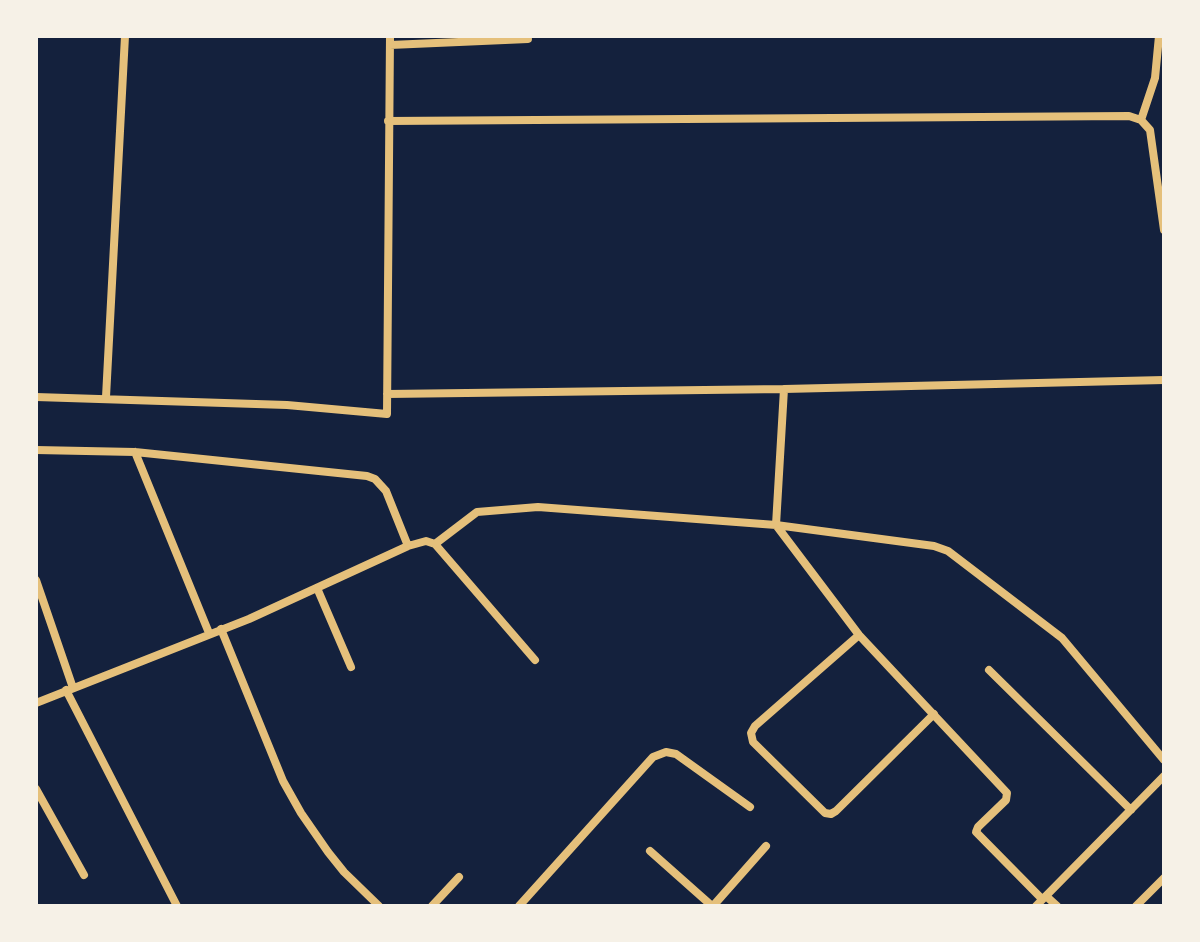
<!DOCTYPE html>
<style>
body{margin:0}
#map{position:relative;width:1200px;height:942px;overflow:hidden;background:#14213d;font-family:"PT Sans Narrow",sans-serif}
canvas{display:block}
.frame{position:absolute;inset:0;border:38px solid #f6f1e7;pointer-events:none}
</style>
<div id="map">
<canvas width="1200" height="942"></canvas>
<div class="frame"></div>
</div>
<script>
const ctx = document.querySelector('canvas').getContext('2d');
ctx.lineJoin = 'round';
const poly = rows => new Path2D(rows.map(r => 'M' + r).join(''));
function strokePath(path, color, width, dash) { ctx.strokeStyle = color; ctx.lineWidth = width; ctx.lineCap = dash ? 'butt' : 'round'; ctx.setLineDash(dash || []); ctx.stroke(path); }
strokePath(poly([
 [390,45,528,39],
 [1141,120,1155,78,1159,36],
 [388,121,1129,116,1141,120,1150,130,1164,230],
 [784,389,776,525,859,635,1007,793,1006,800,978,827,976,832,1042,899],
 [387,394,784,389,1164,380],
 [36,397,287,405,387,414,390,36],
 [106,397,125,36],
 [36,450,135,452,367,476,375,479,386,491,408,546],
 [135,452,209,633],
 [435,544,477,512,538,507,776,525,934,546,948,551,1062,638,1164,760],
 [36,580,73,688],
 [317,588,351,667],
 [221,629,283,781,301,813,328,852,344,872,379,906],
 [859,635,755,726,751,733,753,742,825,813,831,814,836,811,934,714],
 [989,670,1131,810],
 [66,690,177,906],
 [36,703,249,619,408,546,426,541,435,544,535,660],
 [36,789,84,875],
 [650,851,712,906],
 [1046,896,1057,906],
 [432,906,459,877],
 [519,906,653,757,666,752,676,754,750,807],
 [713,906,766,846],
 [1036,906,1164,776],
 [1136,906,1164,878]
]), '#e5c07b', 8);
</script>
